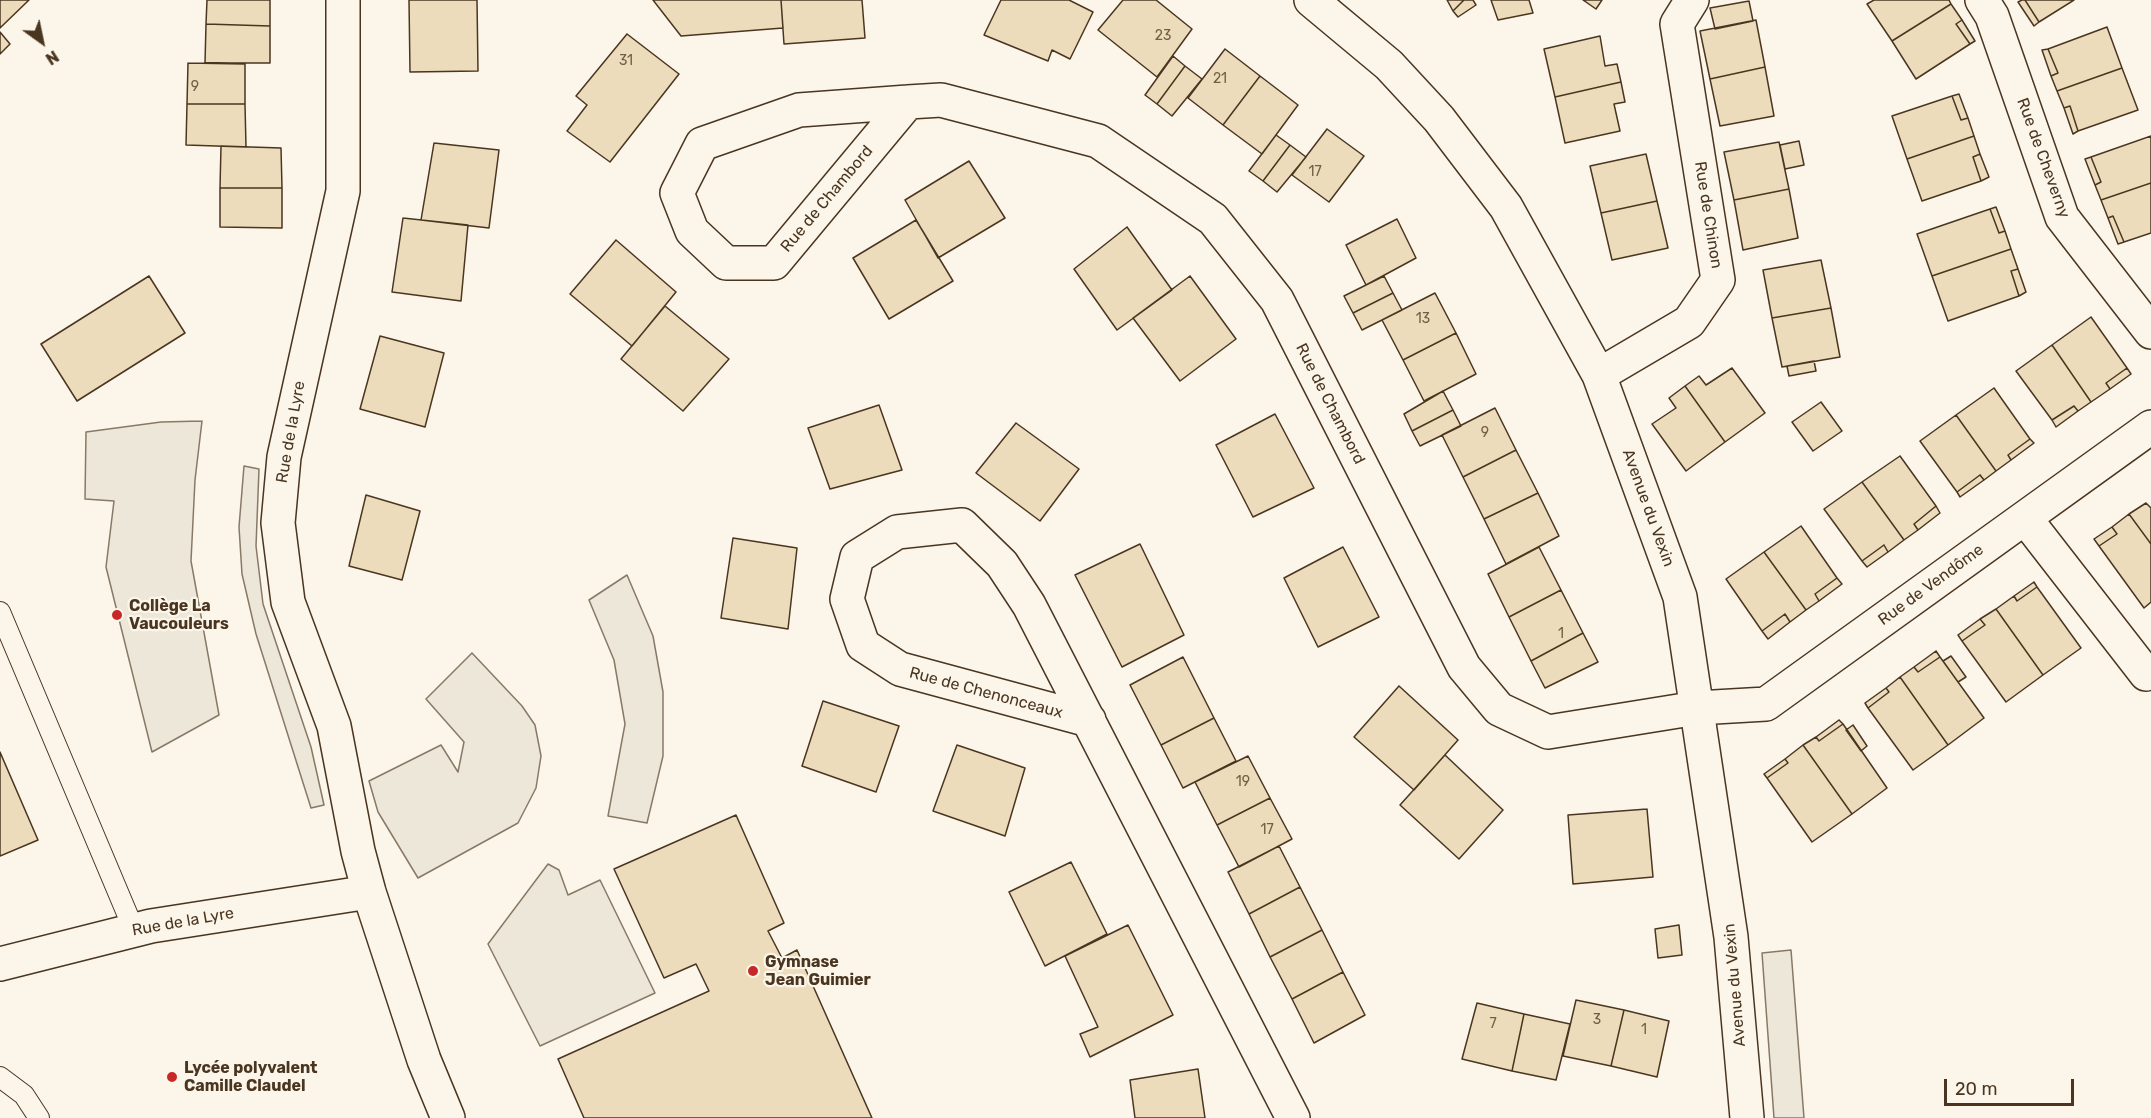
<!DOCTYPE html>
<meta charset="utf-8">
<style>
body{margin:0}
#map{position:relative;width:2151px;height:1118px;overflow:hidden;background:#fbf6e9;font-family:Rubik,sans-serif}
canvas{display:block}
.north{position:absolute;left:12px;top:12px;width:60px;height:60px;-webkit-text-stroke:4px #fbf6e9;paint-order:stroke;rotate:147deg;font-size:16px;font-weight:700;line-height:24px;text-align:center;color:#4a3520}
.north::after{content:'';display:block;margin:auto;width:21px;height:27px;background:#4a3520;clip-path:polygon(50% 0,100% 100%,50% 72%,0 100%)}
.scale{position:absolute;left:1944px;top:1079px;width:130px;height:27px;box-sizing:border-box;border:3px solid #4a3520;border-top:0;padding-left:8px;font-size:18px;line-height:21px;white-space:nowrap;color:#4a3520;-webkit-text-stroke:4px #fbf6e9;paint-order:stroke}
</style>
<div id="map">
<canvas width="2151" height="1118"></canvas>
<div class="north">N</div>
<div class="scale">20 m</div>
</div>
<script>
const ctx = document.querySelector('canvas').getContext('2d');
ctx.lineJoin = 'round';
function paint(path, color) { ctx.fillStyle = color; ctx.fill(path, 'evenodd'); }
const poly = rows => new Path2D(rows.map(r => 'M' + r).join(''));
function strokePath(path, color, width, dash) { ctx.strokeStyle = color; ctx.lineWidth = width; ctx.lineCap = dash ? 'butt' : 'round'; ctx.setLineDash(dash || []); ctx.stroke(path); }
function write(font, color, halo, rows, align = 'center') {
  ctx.font = font + ' Rubik,sans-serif'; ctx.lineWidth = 4.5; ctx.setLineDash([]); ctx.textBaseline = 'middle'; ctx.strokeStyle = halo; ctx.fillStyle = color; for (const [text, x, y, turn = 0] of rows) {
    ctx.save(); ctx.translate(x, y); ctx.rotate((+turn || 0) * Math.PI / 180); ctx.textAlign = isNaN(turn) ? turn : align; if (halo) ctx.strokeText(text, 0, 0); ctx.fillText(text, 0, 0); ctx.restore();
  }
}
const parking = poly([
 [202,421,195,480,191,561,219,715,152,752,106,567,114,501,85,499,86,432,161,422,202,421],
 [244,466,259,469,256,546,263,604,311,747,324,805,311,808,256,634,242,574,239,527,244,466],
 [627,575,653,636,663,692,663,756,647,823,608,816,625,724,614,660,589,600,627,575],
 [472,653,522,706,535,725,541,756,536,788,518,823,418,878,378,812,369,781,441,745,458,772,464,742,426,699,472,653],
 [548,864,559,870,568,895,600,880,655,993,540,1046,488,944,548,864],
 [1791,950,1804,1118,1774,1118,1762,953,1791,950]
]);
paint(parking, '#ede7d9');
strokePath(parking, '#887966', 1.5);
const building = poly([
 [0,0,29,0,0,28,0,0],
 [207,0,270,0,270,26,206,24,207,0],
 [409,0,477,0,478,71,410,72,409,0],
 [653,0,781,0,783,28,681,36,653,0],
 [781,0,862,0,865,38,784,44,781,0],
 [1001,0,1069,0,1093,12,1070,59,1052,50,1048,61,984,35,1001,0],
 [1123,0,1156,0,1192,29,1157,77,1098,30,1123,0],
 [1447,0,1464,0,1453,11,1447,0],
 [1464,0,1473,0,1476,5,1458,17,1453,11,1464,0],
 [1491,0,1529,0,1533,13,1498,20,1491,0],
 [1583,0,1602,0,1596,9,1583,0],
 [1874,0,1949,0,1951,4,1892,41,1867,4,1874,0],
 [2022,0,2025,0,2039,22,2034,26,2018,2,2022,0],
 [2025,0,2074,0,2039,22,2025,0],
 [1749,1,1753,21,1715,29,1710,8,1749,1],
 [1951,4,1962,20,1956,24,1970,44,1916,79,1892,41,1951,4],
 [1756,20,1765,67,1710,79,1700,31,1756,20],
 [1962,20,1975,41,1970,44,1956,24,1962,20],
 [206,24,270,26,270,63,205,63,206,24],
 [2107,27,2122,68,2057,91,2051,76,2058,73,2048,49,2107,27],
 [0,32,10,44,0,54,0,32],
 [627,34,679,74,610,162,567,131,587,105,576,96,627,34],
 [1600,36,1605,66,1617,64,1621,82,1555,97,1544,49,1600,36],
 [1225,49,1260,76,1223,125,1188,98,1225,49],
 [2048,49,2058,73,2051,76,2042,50,2048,49],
 [1173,56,1185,66,1157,104,1145,95,1173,56],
 [188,63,245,64,245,104,187,104,188,63],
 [1185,66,1202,79,1172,116,1157,104,1185,66],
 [1765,67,1774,116,1720,126,1710,79,1765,67],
 [2122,68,2138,110,2078,131,2070,106,2064,108,2057,91,2122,68],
 [1260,76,1298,105,1262,154,1223,125,1260,76],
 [1621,82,1625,102,1614,104,1620,131,1565,143,1555,97,1621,82],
 [1959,94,1968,118,1961,120,1952,96,1959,94],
 [1952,96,1961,120,1968,118,1974,136,1907,159,1892,116,1952,96],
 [187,104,245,104,246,147,186,145,187,104],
 [2070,106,2078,131,2073,134,2064,108,2070,106],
 [1327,129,1364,156,1329,202,1292,175,1327,129],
 [1276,135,1290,145,1263,181,1249,171,1276,135],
 [1974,136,1980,154,1973,157,1981,181,1922,201,1907,159,1974,136],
 [2151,136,2151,183,2101,200,2095,185,2101,182,2091,157,2151,136],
 [1799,141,1804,165,1785,169,1780,145,1799,141],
 [1779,142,1789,189,1734,200,1724,152,1779,142],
 [434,143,499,150,489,228,421,220,434,143],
 [1290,145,1306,157,1277,192,1263,181,1290,145],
 [221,146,281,148,282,188,220,188,221,146],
 [1646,154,1657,201,1601,213,1590,166,1646,154],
 [1980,154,1989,177,1981,181,1973,157,1980,154],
 [2091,157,2101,182,2095,185,2085,159,2091,157],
 [969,161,1005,218,938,258,905,200,969,161],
 [2151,183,2151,233,2124,242,2113,216,2108,218,2101,200,2151,183],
 [220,188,282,188,282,228,220,227,220,188],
 [1789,189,1798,238,1743,250,1734,200,1789,189],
 [1657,201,1668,248,1612,260,1601,213,1657,201],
 [1996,207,2005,231,1999,233,1990,209,1996,207],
 [1990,209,1999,233,2005,231,2011,249,1932,276,1917,234,1990,209],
 [2113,216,2124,242,2118,244,2108,218,2113,216],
 [403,218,468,225,461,301,392,292,403,218],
 [1397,219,1416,258,1366,285,1346,245,1397,219],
 [916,220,953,281,889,319,853,258,916,220],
 [1127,227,1172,290,1117,330,1074,269,1127,227],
 [616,240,676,292,632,346,570,294,616,240],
 [2011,249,2018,269,2011,271,2019,296,1948,321,1932,276,2011,249],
 [1821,260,1831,308,1772,318,1763,270,1821,260],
 [2018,269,2026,292,2019,296,2011,271,2018,269],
 [149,276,185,333,77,401,41,344,149,276],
 [1190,276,1236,339,1180,381,1133,318,1190,276],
 [1384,276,1393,293,1353,313,1344,296,1384,276],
 [1393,293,1402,310,1362,330,1353,313,1393,293],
 [1435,293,1456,333,1403,360,1382,320,1435,293],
 [665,306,729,359,683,411,621,359,665,306],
 [1831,308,1840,357,1782,367,1772,318,1831,308],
 [2091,317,2127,368,2106,383,2110,389,2091,402,2052,345,2091,317],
 [1456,333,1476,374,1424,401,1403,360,1456,333],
 [380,336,444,353,425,427,360,409,380,336],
 [2052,345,2091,402,2078,411,2074,406,2052,420,2016,371,2052,345],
 [1814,361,1816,371,1789,376,1787,366,1814,361],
 [1732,368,1765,413,1725,442,1685,386,1699,376,1706,385,1732,368],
 [2127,368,2131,374,2110,389,2106,383,2127,368],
 [1685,386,1725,442,1686,471,1652,424,1676,408,1669,398,1685,386],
 [1994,388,2030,439,2008,455,2011,460,1996,471,1956,415,1994,388],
 [1443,391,1453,410,1412,431,1404,414,1443,391],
 [1821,402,1842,431,1813,451,1792,422,1821,402],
 [879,405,902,470,830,489,808,428,879,405],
 [2074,406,2078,411,2056,427,2052,420,2074,406],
 [1495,408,1516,450,1463,477,1442,435,1495,408],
 [1453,410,1461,426,1420,446,1412,431,1453,410],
 [1275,414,1314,488,1253,517,1216,445,1275,414],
 [1956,415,1996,471,1984,480,1980,475,1957,492,1920,441,1956,415],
 [1016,423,1079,469,1040,521,976,473,1016,423],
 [2030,439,2034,443,2011,460,2008,455,2030,439],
 [1516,450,1538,493,1484,519,1463,477,1516,450],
 [1900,456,1936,506,1914,524,1918,530,1904,540,1862,482,1900,456],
 [1980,475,1984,480,1960,497,1957,492,1980,475],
 [1862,482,1904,540,1888,552,1884,545,1862,561,1824,509,1862,482],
 [1538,493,1559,536,1506,564,1484,519,1538,493],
 [366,495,420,511,402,580,349,566,366,495],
 [2146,503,2151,508,2151,544,2129,514,2146,503],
 [1936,506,1940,513,1918,530,1914,524,1936,506],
 [2129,514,2151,544,2151,602,2144,608,2099,546,2117,534,2112,527,2129,514],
 [1801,526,1837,578,1815,594,1819,601,1806,610,1764,552,1801,526],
 [2112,527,2117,534,2099,546,2094,539,2112,527],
 [733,538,797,548,788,629,721,618,733,538],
 [1140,544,1184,635,1122,667,1075,575,1140,544],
 [1884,545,1888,552,1867,567,1862,561,1884,545],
 [1343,547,1379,617,1318,647,1284,578,1343,547],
 [1539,547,1561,590,1509,617,1488,574,1539,547],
 [1764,552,1806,610,1790,622,1785,614,1762,631,1726,579,1764,552],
 [1837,578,1842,584,1819,601,1815,594,1837,578],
 [2034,582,2037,587,2017,601,2014,596,2034,582],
 [2037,587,2081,648,2043,675,1996,609,2014,596,2017,601,2037,587],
 [1561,590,1583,633,1531,661,1509,617,1561,590],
 [1996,609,2043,675,2006,702,1962,641,1985,625,1980,619,1996,609],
 [1785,614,1790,622,1768,639,1762,631,1785,614],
 [1980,619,1985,625,1962,641,1958,635,1980,619],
 [1583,633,1598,662,1545,688,1531,661,1583,633],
 [1936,651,1940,657,1918,672,1914,667,1936,651],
 [1951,656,1966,677,1958,682,1943,661,1951,656],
 [1183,657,1214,718,1161,745,1130,685,1183,657],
 [1940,657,1984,718,1948,745,1900,677,1914,667,1918,672,1940,657],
 [1900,677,1948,745,1913,770,1868,708,1889,692,1886,688,1900,677],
 [1399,686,1458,740,1414,790,1354,737,1399,686],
 [1886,688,1889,692,1868,708,1865,703,1886,688],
 [823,701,899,726,876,792,802,766,823,701],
 [1214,718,1236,761,1183,788,1161,745,1214,718],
 [1839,720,1843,724,1819,741,1816,737,1839,720],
 [1843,724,1887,788,1852,814,1803,745,1816,737,1819,741,1843,724],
 [1853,725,1867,746,1861,751,1846,730,1853,725],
 [957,745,1025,768,1005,836,933,811,957,745],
 [1803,745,1852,814,1812,842,1767,778,1788,763,1785,759,1803,745],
 [0,752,38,840,0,856,0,752],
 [1445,755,1503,810,1459,859,1400,805,1445,755],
 [1248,756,1270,798,1217,825,1195,782,1248,756],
 [1785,759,1788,763,1767,778,1764,774,1785,759],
 [1270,798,1292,839,1239,867,1217,825,1270,798],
 [1647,809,1653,877,1573,884,1568,815,1647,809],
 [736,815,784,923,768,931,782,958,797,950,872,1118,584,1118,558,1059,709,991,696,964,664,978,614,869,736,815],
 [1279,846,1300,887,1249,914,1228,872,1279,846],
 [1071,862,1107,934,1045,966,1009,892,1071,862],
 [1300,887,1322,930,1270,957,1249,914,1300,887],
 [1128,925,1173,1015,1090,1057,1080,1034,1098,1027,1065,956,1128,925],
 [1679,925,1682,955,1658,958,1655,929,1679,925],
 [1322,930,1343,972,1292,999,1270,957,1322,930],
 [1343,972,1365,1015,1314,1043,1292,999,1343,972],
 [1576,1000,1624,1010,1611,1066,1563,1056,1576,1000],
 [1477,1003,1524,1014,1512,1071,1462,1059,1477,1003],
 [1624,1010,1669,1021,1657,1077,1611,1066,1624,1010],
 [1524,1014,1570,1024,1556,1080,1512,1071,1524,1014],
 [1198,1069,1205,1118,1135,1118,1130,1080,1198,1069]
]);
paint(building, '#ecdcbc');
strokePath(building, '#4a3520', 1.5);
const service = poly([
 [0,612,134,930],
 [0,1077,24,1095,39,1118]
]);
const minor = poly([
 [343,0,343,191,284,457,278,523,288,602,334,726,358,851,369,892,424,1060,448,1118],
 [1311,0,1389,65,1439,119,1506,207,1599,375,1680,597,1731,937,1747,1118],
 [1982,0,1992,16,2062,217,2151,332],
 [908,102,774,263,726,263,692,231,677,193,702,144,799,110,908,102,941,100,1098,141,1213,219,1277,300,1464,667,1499,709,1548,732,1697,708,1766,704,2151,427],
 [1599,375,1689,322,1718,280,1677,24,1692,0],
 [2025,518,2146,674],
 [1089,720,900,669,863,645,847,599,857,557,897,532,962,525,1002,564,1029,605,1293,1118],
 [0,964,151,926,369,892]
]);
strokePath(service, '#4a3520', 22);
strokePath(minor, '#4a3520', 36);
strokePath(service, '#fbf6e9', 20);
strokePath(minor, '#fbf6e9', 33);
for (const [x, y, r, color] of [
 [117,615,6,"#c62828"],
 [753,971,6,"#c62828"],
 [172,1077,6,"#c62828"]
]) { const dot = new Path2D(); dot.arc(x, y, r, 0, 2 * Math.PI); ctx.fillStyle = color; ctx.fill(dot); strokePath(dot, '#fbf6e9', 2); }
write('14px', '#725f47', null, [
 ["23",1163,36],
 ["31",626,61],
 ["21",1220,79],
 ["9",195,87],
 ["17",1315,172],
 ["13",1423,319],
 ["9",1485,433],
 ["1",1561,634],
 ["19",1243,782],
 ["17",1267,830],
 ["3",1597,1020],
 ["7",1493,1024],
 ["1",1644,1030]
]);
write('16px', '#4a3520', '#fbf6e9', [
 ["Rue de Cheverny",2043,158,70],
 ["Rue de Chambord",827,199,-50],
 ["Rue de Chinon",1708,215,81],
 ["Rue de Chambord",1330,404,63],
 ["Rue de la Lyre",291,432,-80],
 ["Avenue du Vexin",1648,508,70],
 ["Rue de Vendôme",1931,585,-36],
 ["Rue de Chenonceaux",986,693,15],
 ["Rue de la Lyre",183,922,-10],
 ["Avenue du Vexin",1735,985,-95]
]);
write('bold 16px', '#4a3520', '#fbf6e9', [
 ["Collège La",129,606],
 ["Vaucouleurs",129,624],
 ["Gymnase",765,962],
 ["Jean Guimier",765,980],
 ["Lycée polyvalent",184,1068],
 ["Camille Claudel",184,1086]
], 'left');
</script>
